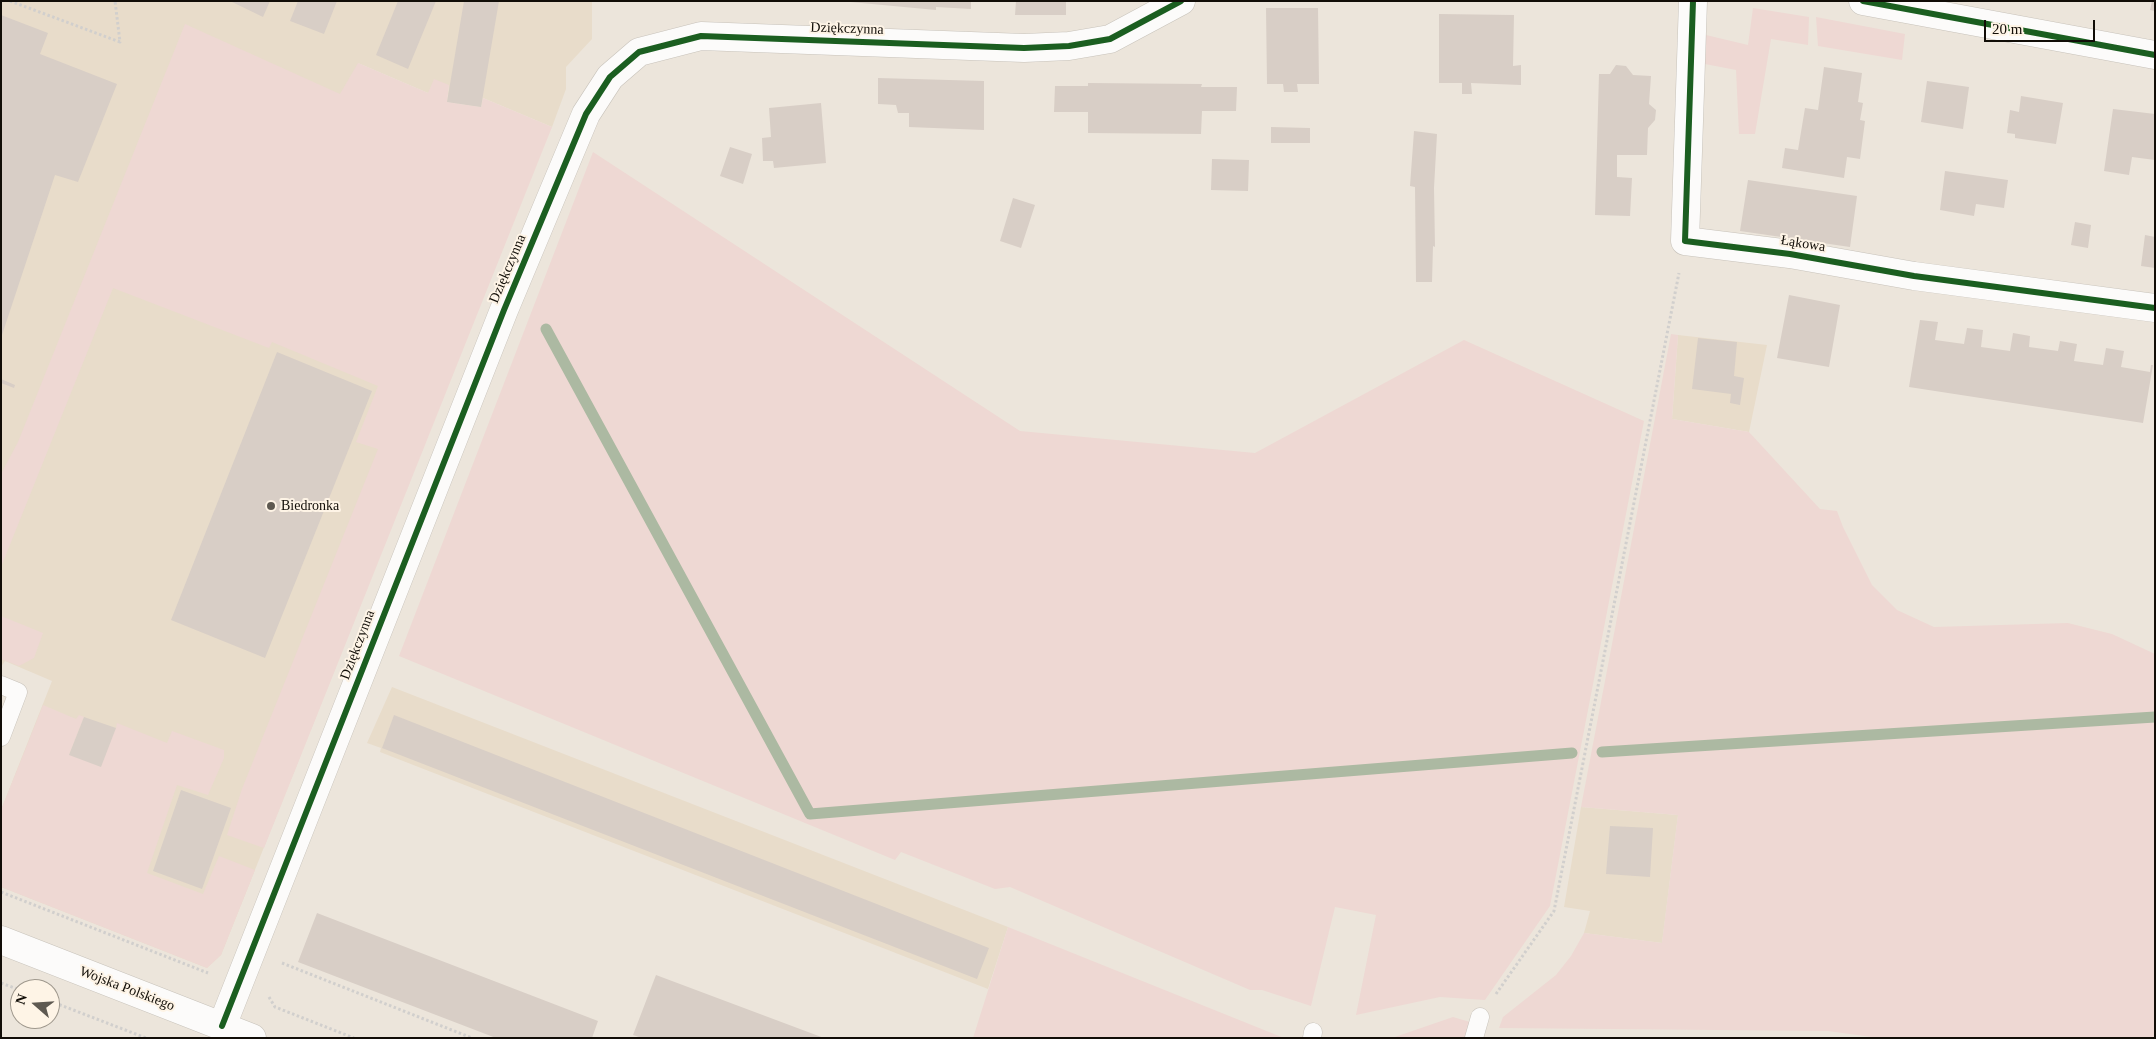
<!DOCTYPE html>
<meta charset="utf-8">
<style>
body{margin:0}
#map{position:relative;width:2156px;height:1039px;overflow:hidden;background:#ece5db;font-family:Georgia,serif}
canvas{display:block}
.frame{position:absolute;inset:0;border:2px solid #110d07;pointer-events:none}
.north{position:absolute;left:10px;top:979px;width:50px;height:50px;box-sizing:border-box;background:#fef4e6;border:1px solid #9f988d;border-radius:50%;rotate:289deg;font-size:14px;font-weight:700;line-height:20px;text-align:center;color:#110d07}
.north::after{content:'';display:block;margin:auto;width:18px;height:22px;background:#5e5951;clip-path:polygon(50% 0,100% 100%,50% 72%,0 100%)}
.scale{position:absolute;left:1984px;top:20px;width:111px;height:22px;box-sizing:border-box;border:2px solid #110d07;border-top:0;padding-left:6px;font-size:15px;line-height:18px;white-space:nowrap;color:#110d07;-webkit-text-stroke:4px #fef4e6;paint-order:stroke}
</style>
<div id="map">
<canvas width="2156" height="1039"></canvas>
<div class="frame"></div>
<div class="north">N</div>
<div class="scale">20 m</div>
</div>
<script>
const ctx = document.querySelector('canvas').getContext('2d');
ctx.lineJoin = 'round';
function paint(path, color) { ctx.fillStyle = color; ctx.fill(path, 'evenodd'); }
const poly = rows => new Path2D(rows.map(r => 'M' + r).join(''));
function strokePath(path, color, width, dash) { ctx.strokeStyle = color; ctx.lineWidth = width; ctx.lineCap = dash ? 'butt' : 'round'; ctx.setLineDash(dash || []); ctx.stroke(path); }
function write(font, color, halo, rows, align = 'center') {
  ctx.font = font + ' Georgia,serif'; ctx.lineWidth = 4; ctx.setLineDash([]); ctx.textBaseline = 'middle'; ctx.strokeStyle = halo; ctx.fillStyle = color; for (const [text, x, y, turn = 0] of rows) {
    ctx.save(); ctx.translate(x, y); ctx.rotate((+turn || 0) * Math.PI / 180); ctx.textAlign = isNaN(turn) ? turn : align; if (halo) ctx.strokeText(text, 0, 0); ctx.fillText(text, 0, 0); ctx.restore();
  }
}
paint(poly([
 [1,1,592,1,592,39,566,67,566,89,552,127,483,98,481,107,447,102,449,85,428,93,358,63,530,180,221,955,207,968,1,887,1,810,52,681,5,661,1,667],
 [1678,335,1767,345,1749,432,1672,419],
 [392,687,1008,927,988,989,380,752,381,748,367,743],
 [1581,807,1678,815,1662,943,1584,933,1590,911,1564,907]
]), '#e8dcca');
paint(poly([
 [1753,8,1809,17,1808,45,1771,39,1755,134,1739,134,1736,70,1705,64,1706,35,1748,45],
 [1816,17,1905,34,1902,60,1818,46],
 [185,24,340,94,358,63,428,93,434,79,449,85,447,102,481,107,483,98,552,127,264,848,227,835,242,789,378,449,356,442,378,386,272,342,269,348,113,288,1,567,1,474,18,442],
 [593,152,1020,431,1255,453,1464,340,1644,421,1550,906,1485,1000,1440,997,1356,1015,1376,915,1335,907,1311,1006,1262,990,1250,990,1010,887,995,889,901,852,895,860,399,656],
 [1671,334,1678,335,1672,419,1749,432,1820,509,1837,511,1843,527,1872,585,1897,610,1934,627,2068,623,2112,634,2155,654,2155,1038,1879,1038,1828,1031,1499,1028,1503,1017,1556,975,1571,956,1584,933,1662,943,1678,815,1581,807],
 [1,616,43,633,34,658,19,666,1,659],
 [43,705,76,719,79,715,84,717,69,755,116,728,117,723,167,743,172,731,224,750,224,758,208,795,177,785,147,873,203,894,219,856,255,870,221,955,207,968,1,887,1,810],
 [1008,927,1284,1038,973,1038],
 [1453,1017,1470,1022,1465,1038,1392,1038]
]), '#eed8d3');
strokePath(poly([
 [546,329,810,814,1572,753],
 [1602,752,2155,717]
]), '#acb9a2', 11);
paint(poly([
 [230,1,270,1,263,17],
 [298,1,337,1,324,34,290,21],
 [398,1,436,1,408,69,376,55],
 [464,1,499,1,481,107,447,102],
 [840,1,971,1,971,9,936,7,936,10],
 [1016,1,1066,1,1066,15,1015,15],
 [2152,1,2155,1,2155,11,2150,10],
 [1266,8,1318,8,1319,84,1297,84,1298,92,1284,92,1283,84,1267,84],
 [1439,14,1514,15,1513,66,1521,65,1521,85,1471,83,1472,94,1462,94,1462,83,1439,83],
 [1,15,48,33,40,54,117,84,78,182,55,175,2,335],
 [1616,65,1626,66,1633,75,1651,76,1649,104,1656,110,1655,120,1648,128,1647,155,1617,155,1617,177,1632,178,1630,216,1595,215,1599,74,1610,74],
 [1824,67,1862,73,1858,102,1863,103,1860,120,1865,121,1860,159,1847,157,1844,178,1782,168,1785,148,1798,150,1805,108,1818,110],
 [878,78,984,81,984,130,909,127,909,113,898,113,896,105,878,104],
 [1927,81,1969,87,1963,129,1921,122],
 [1088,83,1202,84,1201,87,1237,87,1236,111,1202,111,1201,134,1088,133,1088,112,1054,112,1055,86,1088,86],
 [2021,96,2063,103,2056,144,2015,138,2015,134,2007,133,2010,110,2019,112],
 [821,103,826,163,774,168,773,161,763,161,762,138,771,137,769,108],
 [2113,109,2155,114,2155,160,2132,157,2129,175,2104,171],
 [1271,127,1310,128,1310,143,1271,143],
 [1414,131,1437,134,1434,188,1435,247,1433,246,1432,282,1416,282,1415,187,1410,186],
 [730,147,752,154,743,184,720,176],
 [1212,159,1249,160,1248,191,1211,190],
 [1945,171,2008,180,2004,208,1976,204,1974,216,1940,210],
 [1748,180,1857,196,1850,247,1740,231],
 [1013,198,1035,205,1021,248,1000,241],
 [2075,222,2091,225,2088,248,2071,245],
 [2145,235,2155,237,2155,268,2141,266],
 [1789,295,1840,305,1829,367,1777,358],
 [1920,320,1938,322,1935,340,1964,344,1967,328,1983,330,1981,347,2010,351,2013,333,2030,336,2029,347,2058,351,2060,341,2077,344,2074,361,2103,365,2106,348,2124,351,2121,367,2150,372,2151,365,2153,365,2143,423,1909,387],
 [1698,338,1737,342,1734,376,1744,378,1740,405,1730,403,1731,394,1692,389],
 [277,352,372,391,265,658,171,620],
 [1,379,15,385,14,388,1,383],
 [394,715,989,948,977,979,382,748],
 [84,717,116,728,101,767,69,755],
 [181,790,231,808,202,889,153,871],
 [1610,826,1653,828,1650,877,1606,874],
 [317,913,598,1021,592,1038,496,1038,298,962],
 [656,975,824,1038,642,1038,633,1035]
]), '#d8cec6');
const service = poly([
 [1,685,18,692,1,737],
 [1312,1038,1313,1032],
 [1474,1038,1480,1017]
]);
const minor = poly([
 [1693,1,1685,241,1790,254,1914,276,2155,308],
 [1863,1,2155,55],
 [222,1026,504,310,586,114,610,77,639,52,701,36,1024,48,1069,46,1110,39,1181,1]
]);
const tertiary = poly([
 [1,940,252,1038]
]);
strokePath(service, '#c7c2ba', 19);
strokePath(minor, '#c7c2ba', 29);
strokePath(tertiary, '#c7c2ba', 29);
strokePath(poly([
 [10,1,120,42,115,1],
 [1,892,208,973],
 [282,963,472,1038],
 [1,983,20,990],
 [1496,994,1554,911,1679,273],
 [269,997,275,1007,354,1038],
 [50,1001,146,1038]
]), '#d1cfcd', 3, [2.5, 2.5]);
strokePath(service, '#fcfbfa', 18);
strokePath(minor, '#fcfbfa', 28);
strokePath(tertiary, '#fcfbfa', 28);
strokePath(poly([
 [1693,1,1685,241,1790,254,1914,276,2155,308],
 [1863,1,2155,55],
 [222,1026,504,310,586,114,610,77,639,52,701,36,1024,48,1069,46,1110,39,1181,1]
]), '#1b5e20', 6);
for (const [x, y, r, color] of [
 [271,506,5,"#5e5951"]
]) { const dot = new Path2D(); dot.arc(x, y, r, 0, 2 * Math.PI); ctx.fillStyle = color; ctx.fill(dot); strokePath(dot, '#fef4e6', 2); }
write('14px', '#110d07', '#fef4e6', [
 ["Dziękczynna",847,29,2],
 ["Łąkowa",1803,244,9],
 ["Dziękczynna",508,269,-67],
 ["Dziękczynna",358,645,-69],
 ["Wojska Polskiego",127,989,21]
]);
write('14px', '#110d07', '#fef4e6', [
 ["Biedronka",281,506]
], 'left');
</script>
